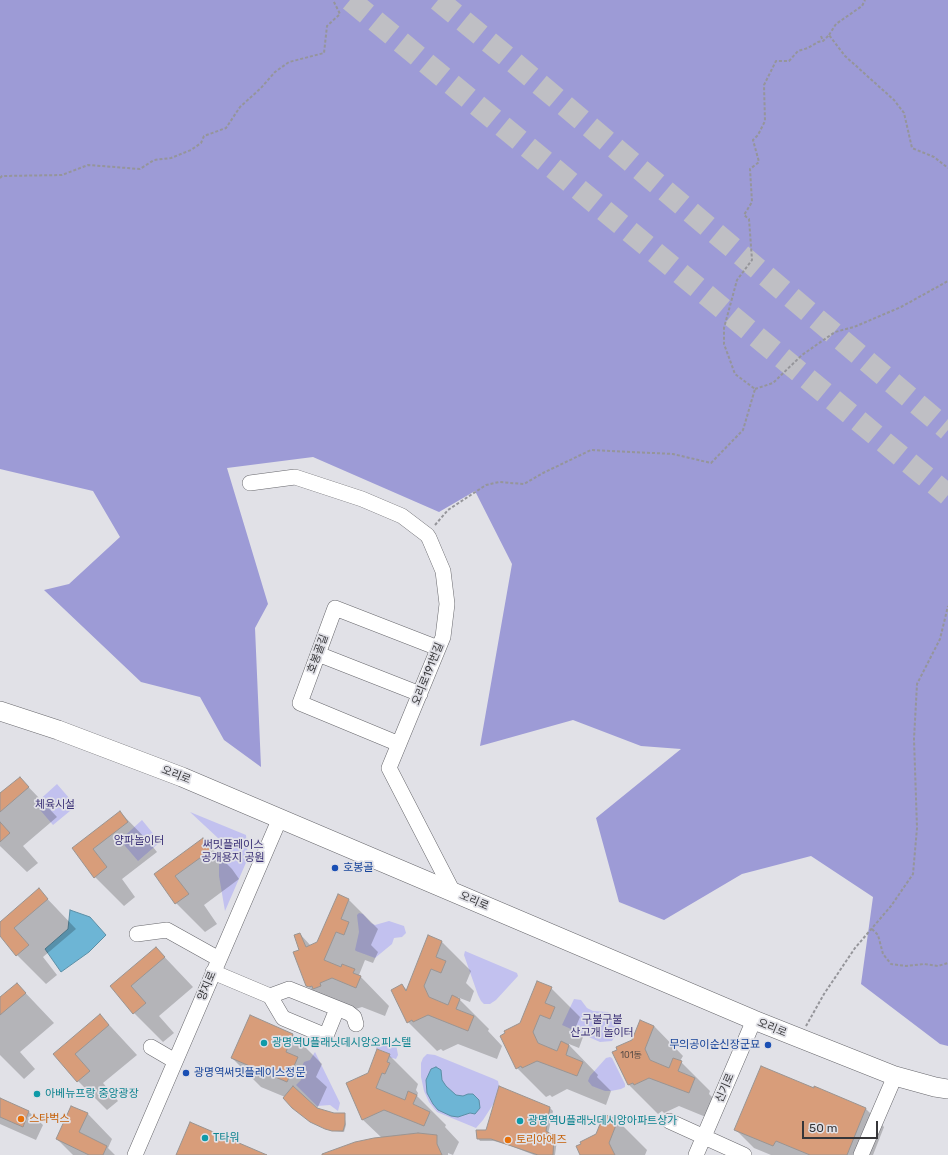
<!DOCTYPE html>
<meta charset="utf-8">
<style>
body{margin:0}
#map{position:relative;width:948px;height:1155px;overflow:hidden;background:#e1e1e7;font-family:Rubik,sans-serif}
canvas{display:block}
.scale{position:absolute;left:802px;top:1121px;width:76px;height:18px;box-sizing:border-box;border:2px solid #363639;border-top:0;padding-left:5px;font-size:12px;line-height:14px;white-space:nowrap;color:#363639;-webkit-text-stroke:3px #e1e1e7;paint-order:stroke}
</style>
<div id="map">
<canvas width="948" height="1155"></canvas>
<div class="scale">50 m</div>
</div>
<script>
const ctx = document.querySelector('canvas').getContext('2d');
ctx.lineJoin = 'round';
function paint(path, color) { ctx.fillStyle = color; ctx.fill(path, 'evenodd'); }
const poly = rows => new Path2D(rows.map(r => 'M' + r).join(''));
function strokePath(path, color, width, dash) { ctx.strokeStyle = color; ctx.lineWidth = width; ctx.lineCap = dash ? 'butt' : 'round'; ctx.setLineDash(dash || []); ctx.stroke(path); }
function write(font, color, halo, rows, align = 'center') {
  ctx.font = font + ' Rubik,"Noto Sans KR",sans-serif'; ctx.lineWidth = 3.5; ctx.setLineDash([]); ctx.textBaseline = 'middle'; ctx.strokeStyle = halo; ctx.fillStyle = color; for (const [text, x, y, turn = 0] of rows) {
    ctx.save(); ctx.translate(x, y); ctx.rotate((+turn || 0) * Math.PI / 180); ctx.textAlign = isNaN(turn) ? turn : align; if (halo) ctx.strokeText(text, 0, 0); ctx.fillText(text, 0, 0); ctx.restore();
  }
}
paint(poly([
 [57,784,76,806,53,825,35,804],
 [190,812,246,835,248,858,225,911,219,876,219,839],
 [142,820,160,842,138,861,120,840],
 [359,913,363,914,371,923,375,925,389,921,404,926,406,933,402,937,394,938,392,944,375,958,356,951,355,950,359,932,357,915],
 [465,951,517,973,518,976,496,1000,490,1004,484,1004,481,1001,478,995,464,955],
 [574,999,581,1000,587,1008,593,1011,608,1012,620,1023,619,1029,612,1041,600,1042,562,1025],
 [388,1040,396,1044,398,1055,396,1059,389,1057,390,1054,376,1048,377,1045],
 [315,1052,340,1103,338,1111,330,1105,317,1106,296,1085,301,1080,302,1076,300,1071,304,1062,310,1060],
 [427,1054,435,1055,494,1079,498,1081,499,1086,494,1103,483,1120,476,1128,437,1112,429,1102,424,1091,421,1077,421,1063,423,1058],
 [610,1057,612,1058,625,1084,625,1087,621,1089,611,1091,605,1091,592,1086,588,1081,590,1076,606,1058]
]), '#c2c1ef');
paint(poly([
 [0,0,948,0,948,1046,940,1044,861,984,873,897,811,856,742,874,664,920,619,902,596,818,681,749,641,746,573,720,480,746,512,564,475,491,439,512,313,457,227,468,268,604,255,628,261,767,224,740,200,697,141,682,44,590,69,584,120,537,93,491,0,469]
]), '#9d9bd6');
const water = poly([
 [70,910,90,917,106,935,89,952,61,972,45,949,68,929,70,910],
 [436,1067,441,1070,442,1080,446,1086,456,1095,463,1096,468,1094,473,1094,479,1100,480,1108,475,1114,470,1113,458,1117,451,1116,438,1110,433,1104,427,1093,426,1080,431,1069,436,1067]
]);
paint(water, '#6db5d5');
strokePath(water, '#5c8fa6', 1);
paint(poly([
 [20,778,57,817,23,846,38,863,27,872,0,846,0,795],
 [120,812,149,842,157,852,122,879,135,897,124,906,95,877,73,848],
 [203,840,232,869,239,879,204,905,217,924,205,932,176,903,155,875],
 [39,890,76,929,43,957,57,975,46,984,17,955,0,935,0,923],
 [349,900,378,929,371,945,378,952,373,963,365,960,359,975,389,1006,385,1016,362,1007,336,1015,307,985,300,950,300,934,311,946,318,943],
 [429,936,442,942,471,971,466,983,474,991,470,1002,457,997,489,1029,488,1031,502,1046,497,1059,458,1044,443,1051,441,1049,437,1051,408,1022,402,985,407,990],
 [156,948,193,987,159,1016,174,1033,163,1042,134,1013,111,986],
 [17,984,54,1023,20,1052,35,1069,24,1079,0,1055,0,998],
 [551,988,580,1017,575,1029,583,1037,579,1048,569,1044,569,1045,598,1075,597,1077,611,1091,606,1105,567,1089,552,1097,550,1095,546,1097,517,1068,521,1024],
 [100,1015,137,1055,103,1083,118,1101,107,1110,78,1081,55,1054],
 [250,1016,293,1035,322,1064,316,1077,327,1087,317,1109,334,1114,344,1114,346,1125,344,1132,334,1131,327,1129,285,1097,261,1087,232,1058],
 [654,1026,683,1056,680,1061,710,1091,709,1094,723,1108,718,1122,679,1106,664,1113,662,1111,658,1114,629,1085,633,1040],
 [389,1055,418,1084,416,1090,418,1093,417,1096,446,1125,445,1127,459,1142,453,1155,448,1153,448,1155,326,1155,382,1138,362,1119,369,1074],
 [500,1088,550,1108,553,1111,548,1134,557,1140,555,1155,534,1155,511,1146,494,1141,480,1141,478,1138,487,1131],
 [0,1099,29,1112,43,1125,36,1140,0,1124],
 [72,1107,88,1114,112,1139,108,1148,115,1155,73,1155,57,1139],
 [866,1109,884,1127,873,1155,771,1155,754,1148,735,1129],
 [604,1115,618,1121,647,1150,645,1155,581,1155,597,1135]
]), '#0003');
const building = poly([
 [20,777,29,787,0,812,0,793,20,777],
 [120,811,128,822,93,849,107,867,94,878,72,848,120,811],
 [0,822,10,833,0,842,0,822],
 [203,838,211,850,175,876,189,894,175,904,154,874,203,838],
 [39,888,48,899,14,928,29,945,16,956,0,936,0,922,39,888],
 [338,894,349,899,341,919,349,922,344,935,336,932,324,960,341,967,342,964,355,969,353,973,361,976,356,988,332,978,320,983,321,986,313,989,312,986,309,987,306,986,293,952,299,950,294,935,300,933,306,947,317,942,338,894],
 [428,935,442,941,436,957,446,961,441,973,431,969,424,986,429,997,448,1005,452,995,460,999,456,1009,474,1016,468,1031,428,1015,413,1022,412,1020,407,1023,391,990,402,984,406,991,428,935],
 [156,947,165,957,131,986,146,1003,133,1014,110,986,156,947],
 [537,981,552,987,545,1003,555,1007,550,1019,540,1015,533,1032,538,1043,557,1051,561,1041,569,1045,566,1055,583,1062,577,1076,537,1061,522,1068,521,1066,516,1069,500,1036,505,1033,504,1031,520,1023,537,981],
 [17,983,26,993,0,1015,0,997,17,983],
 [100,1014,109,1025,75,1054,90,1071,77,1082,53,1054,100,1014],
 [250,1015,293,1034,286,1052,298,1057,287,1082,231,1058,250,1015],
 [640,1020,654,1026,645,1049,650,1060,669,1068,673,1058,682,1061,678,1071,695,1078,689,1093,649,1078,634,1085,633,1083,628,1085,612,1052,617,1050,616,1047,632,1040,640,1020],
 [377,1049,390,1054,387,1062,390,1063,385,1074,382,1073,376,1088,405,1100,408,1091,417,1095,413,1104,430,1112,424,1126,384,1110,362,1120,346,1083,368,1073,377,1049],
 [761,1066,814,1088,814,1086,866,1108,847,1155,810,1155,776,1141,773,1146,734,1130,761,1066],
 [293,1086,317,1108,334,1113,345,1113,345,1124,343,1131,332,1131,325,1129,310,1122,292,1108,283,1098,293,1086],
 [499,1086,550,1107,546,1131,554,1136,553,1155,538,1155,491,1139,477,1139,476,1130,486,1130,499,1086],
 [0,1098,29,1111,23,1127,0,1117,0,1098],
 [71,1106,88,1113,79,1132,107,1146,103,1155,89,1155,56,1139,71,1106],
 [604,1114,618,1120,609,1143,615,1155,580,1155,576,1146,581,1144,580,1142,596,1134,604,1114],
 [190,1122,267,1155,176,1155,190,1122],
 [418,1133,437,1135,437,1144,442,1155,322,1155,322,1154,355,1142,374,1138,418,1133]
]);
paint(building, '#d89d7a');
strokePath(building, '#9a9491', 1);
strokePath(poly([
 [350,0,948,495],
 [438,0,511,60,948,430]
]), '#bfbfc4', 22, [22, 11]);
const minor = poly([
 [250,483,295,477,362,499,402,516,427,535,429,538,443,571,447,604,443,637,389,768,453,892],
 [318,654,420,694],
 [399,744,300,703,335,608,438,648],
 [137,934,167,930,219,959],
 [213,972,270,996,289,989,349,1013,354,1017,356,1024],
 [270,996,283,1018,326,1036,337,1009],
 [151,1047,175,1061],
 [669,1121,744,1155],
 [135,1155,280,818],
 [696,1155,754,1020],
 [861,1155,895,1076]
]);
const major = poly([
 [0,711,58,730,182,777,754,1020,895,1076,935,1087,948,1089]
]);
strokePath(minor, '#67676c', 16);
strokePath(major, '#67676c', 20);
strokePath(poly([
 [829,35,836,24,862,6,865,0],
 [821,36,823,41],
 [0,178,2,176,62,175,88,165,140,169,154,160,171,158,191,150,201,143,204,136,226,128,240,107,261,88,275,72,289,62,324,53,327,26,340,14,333,0],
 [755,389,773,383,802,355,835,332,854,327,901,307,948,281],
 [435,525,448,510,486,485,499,482,524,484,543,473,591,450,673,454,711,463,743,430,755,389,735,374,724,344,724,328,737,280,752,260,749,219,744,215,752,202,750,169,759,162,753,140,758,135,765,121,764,85,776,61,789,61,798,51,808,48,818,42,823,41,829,35,845,56,894,100,904,113,912,148,934,157,948,168],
 [872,929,878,935,883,954,891,964,906,966,924,964,938,966,948,963],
 [806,1026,824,994,855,948,891,906,913,874,917,828,914,739,917,684,940,639,948,606]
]), '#95959a', 2, [3, 2]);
strokePath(minor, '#fff', 15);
strokePath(major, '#fff', 19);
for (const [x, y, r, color] of [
 [335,868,4,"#1a4fb4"],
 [264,1043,4,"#0f9aa8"],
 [768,1045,4,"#1a4fb4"],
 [186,1073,4,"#1a4fb4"],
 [37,1094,4,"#0f9aa8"],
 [21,1119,4,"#e8710a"],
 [520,1121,4,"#0f9aa8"],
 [205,1138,4,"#0f9aa8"],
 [508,1140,4,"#e8710a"]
]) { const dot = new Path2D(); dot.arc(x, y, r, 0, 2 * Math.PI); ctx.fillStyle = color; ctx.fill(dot); strokePath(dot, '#e1e1e7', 1.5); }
write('9px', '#5e5049', null, [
 ["101동",631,1055]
]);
write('11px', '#363639', '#e1e1e7', [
 ["호봉골길",318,654,-70],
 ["오리로191번길",428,674,-68],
 ["오리로",176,775,21],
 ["오리로",474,901,23],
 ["양지로",207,986,-67],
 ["오리로",772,1028,22],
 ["신기로",725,1088,-67]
]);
write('11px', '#3b3177', '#e1e1e7', [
 ["체육시설",55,805],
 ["양파놀이터",139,841],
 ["써밋플레이스",233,845],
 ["공개용지 공원",233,858],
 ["구불구불",602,1020],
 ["산고개 놀이터",602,1033]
]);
write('11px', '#164399', '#e1e1e7', [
 ["호봉골",343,868],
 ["무의공이순신장군묘",760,1045,"right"],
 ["광명역써밋플레이스정문",194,1073]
], 'left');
write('11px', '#0d838f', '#e1e1e7', [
 ["광명역U플래닛데시앙오피스텔",272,1043],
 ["아베뉴프랑 중앙광장",45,1094],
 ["광명역U플래닛데시앙아파트상가",528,1121],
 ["T타워",213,1138]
], 'left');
write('11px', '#c56008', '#e1e1e7', [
 ["스타벅스",29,1119],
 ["토리아에즈",516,1140]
], 'left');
</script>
